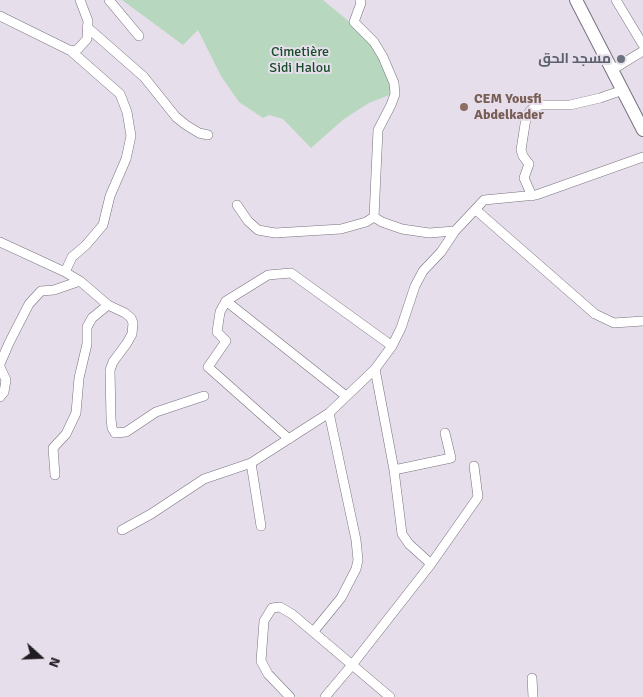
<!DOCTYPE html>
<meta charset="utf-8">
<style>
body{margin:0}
#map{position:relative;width:643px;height:697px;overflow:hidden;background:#e7deeb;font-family:Signika,sans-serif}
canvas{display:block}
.north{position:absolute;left:15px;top:632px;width:50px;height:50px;-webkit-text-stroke:4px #e7deeb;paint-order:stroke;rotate:110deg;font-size:14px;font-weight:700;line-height:20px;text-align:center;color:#201d22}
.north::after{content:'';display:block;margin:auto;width:18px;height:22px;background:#201d22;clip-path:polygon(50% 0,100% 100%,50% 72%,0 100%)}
</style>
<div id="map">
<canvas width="643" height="697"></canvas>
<div class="north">N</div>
</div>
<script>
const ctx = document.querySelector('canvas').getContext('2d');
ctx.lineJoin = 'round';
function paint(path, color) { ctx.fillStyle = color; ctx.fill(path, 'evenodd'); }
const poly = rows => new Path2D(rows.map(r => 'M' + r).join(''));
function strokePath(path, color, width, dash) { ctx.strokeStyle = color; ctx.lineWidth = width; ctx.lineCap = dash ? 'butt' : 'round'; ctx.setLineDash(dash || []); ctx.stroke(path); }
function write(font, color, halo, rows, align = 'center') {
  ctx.font = font + ' Signika,Cairo,sans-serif'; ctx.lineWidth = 4; ctx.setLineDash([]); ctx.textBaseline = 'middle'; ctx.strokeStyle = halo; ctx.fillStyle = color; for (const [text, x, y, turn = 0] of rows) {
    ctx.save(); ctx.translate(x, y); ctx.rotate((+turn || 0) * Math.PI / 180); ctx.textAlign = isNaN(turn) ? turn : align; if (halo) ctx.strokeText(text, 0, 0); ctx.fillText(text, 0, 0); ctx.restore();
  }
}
paint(poly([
 [122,0,323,0,352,24,369,42,379,57,389,76,392,94,369,103,344,119,311,148,283,119,269,115,263,118,239,102,221,76,198,30,183,45]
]), '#b7d8bf');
const street = poly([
 [109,0,139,36],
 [360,0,361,3,354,22,374,42,383,57,394,83,395,94,391,105,378,130,374,217,382,222,402,229,429,233,455,231],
 [616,0,643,45],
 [0,16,71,51,120,94,127,112,131,136,126,159,110,196,103,225,86,245,72,257,65,272],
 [87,27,144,77,176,117,186,125,199,133,208,135],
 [71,51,78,49,87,39,88,21,80,0],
 [612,70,643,51],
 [532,196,524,178,529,164,523,156,521,150,526,118,530,111,535,107,541,105,570,105,600,98,623,90],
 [237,205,248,221,258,230,275,233,341,229,366,222,374,217],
 [476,210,595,314,614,323,643,321],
 [0,242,65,272,80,281,108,305,92,318,87,327,87,344,79,378,76,413,66,434,53,448,55,475],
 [226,301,268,275,291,273,392,346],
 [108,305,125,313,131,318,133,323,132,334,127,343,113,362,110,370,111,419,112,428,115,433,126,432,156,412,204,396],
 [0,364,9,343,29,304,41,291,54,290,80,281],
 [0,367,6,380,4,392,0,397],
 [375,369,394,470,402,534,409,544,431,564],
 [289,439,208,367,226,341,217,332,220,312,226,301,346,396],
 [251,463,261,526],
 [394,470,451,458,445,433],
 [122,530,151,514,204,479,251,463,329,413,375,369,392,346,401,328,415,286,423,271,441,252,455,231,484,200,536,195,643,157],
 [314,631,341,598,356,569,358,560,356,540,329,413],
 [532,678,533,697],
 [290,697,268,674,261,661,264,621,272,608,280,607,292,614,390,697],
 [325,697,352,665,431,564,478,497,474,466]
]);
const secondary = poly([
 [576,0,643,130]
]);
strokePath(street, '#78717d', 10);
strokePath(secondary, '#78717d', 14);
strokePath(street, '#fff', 9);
strokePath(secondary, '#fff', 12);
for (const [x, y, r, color] of [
 [621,59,5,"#6b7280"],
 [464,107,5,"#8d6e63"]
]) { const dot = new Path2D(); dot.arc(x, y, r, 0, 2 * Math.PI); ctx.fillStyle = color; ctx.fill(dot); strokePath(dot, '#e7deeb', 2); }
write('14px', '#174d2b', '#e7deeb', [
 ["Cimetière",300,52],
 ["Sidi Halou",300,68]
]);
write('bold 14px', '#5b616d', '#e7deeb', [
 ["مسجد الحق",611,59]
], 'right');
write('bold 14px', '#785e54', '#e7deeb', [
 ["CEM Yousfi",474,99],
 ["Abdelkader",474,115]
], 'left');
</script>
